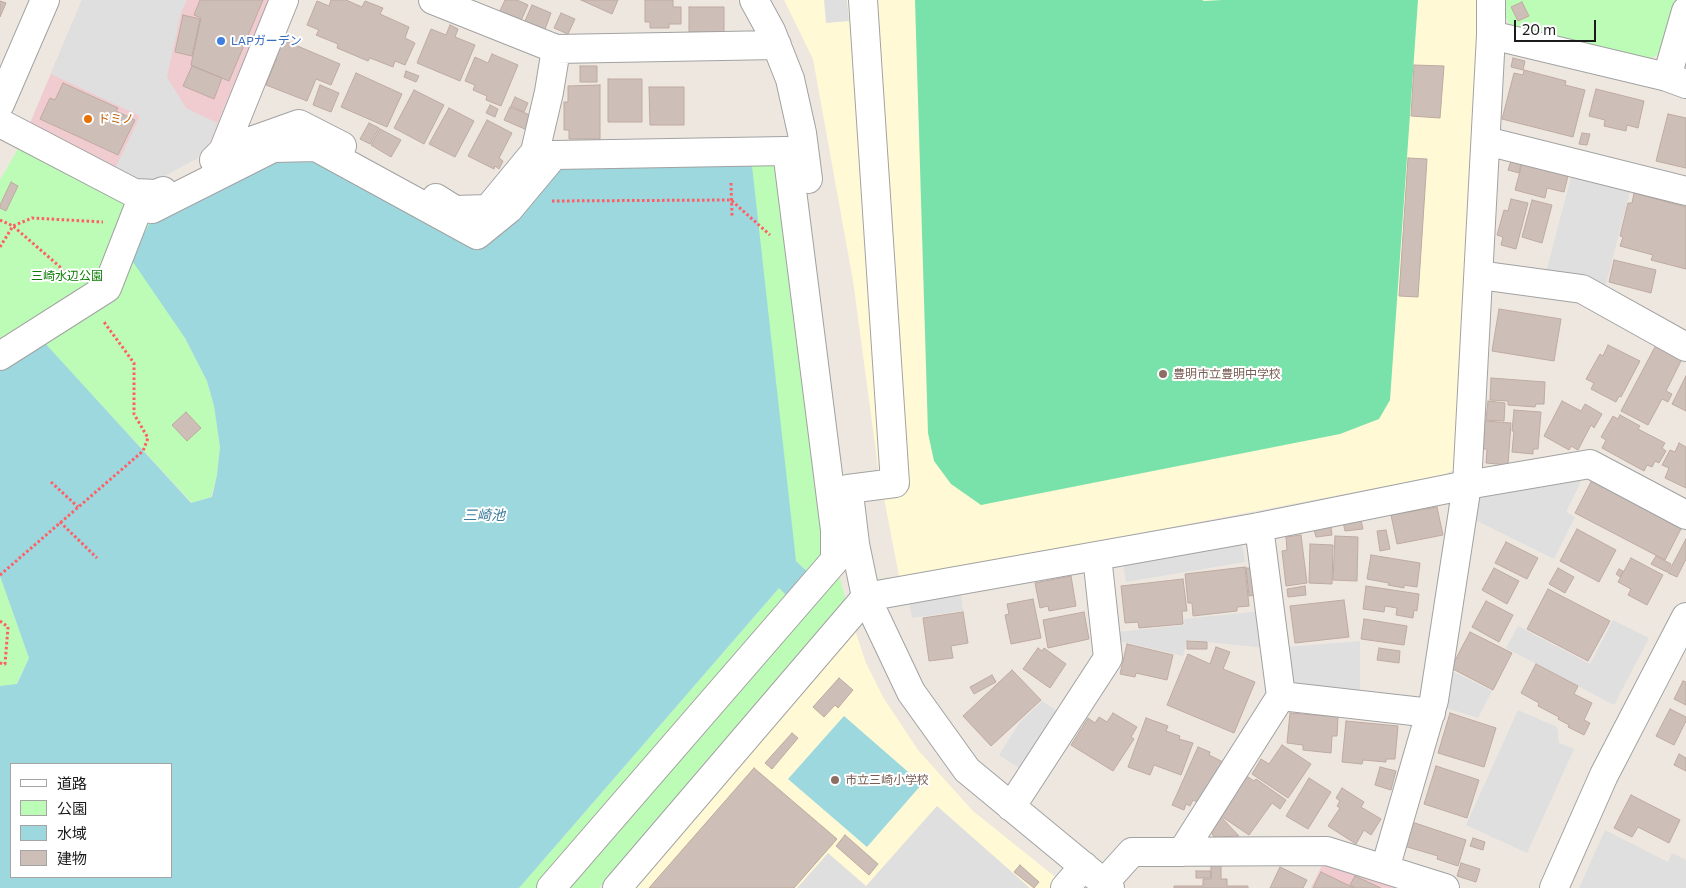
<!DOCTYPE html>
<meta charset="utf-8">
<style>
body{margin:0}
#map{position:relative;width:1686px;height:888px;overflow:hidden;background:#ede7df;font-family:Commissioner,"Noto Sans JP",sans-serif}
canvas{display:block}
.legend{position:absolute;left:10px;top:763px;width:162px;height:115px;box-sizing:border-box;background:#fff;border:1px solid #a4a4a4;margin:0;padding:6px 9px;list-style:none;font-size:15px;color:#1b1b1b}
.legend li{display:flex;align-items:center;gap:10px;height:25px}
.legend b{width:25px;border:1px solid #a4a4a4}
.scale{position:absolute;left:1514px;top:20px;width:82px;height:22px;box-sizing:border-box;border:2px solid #1b1b1b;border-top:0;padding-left:6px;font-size:15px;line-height:18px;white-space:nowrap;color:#1b1b1b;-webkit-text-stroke:4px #fff;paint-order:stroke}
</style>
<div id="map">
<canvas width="1686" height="888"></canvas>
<ul class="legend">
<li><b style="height:6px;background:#fff"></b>道路</li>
<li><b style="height:14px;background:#bcfcb7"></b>公園</li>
<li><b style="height:14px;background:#9cd8de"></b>水域</li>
<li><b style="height:14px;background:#cdbfb8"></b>建物</li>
</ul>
<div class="scale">20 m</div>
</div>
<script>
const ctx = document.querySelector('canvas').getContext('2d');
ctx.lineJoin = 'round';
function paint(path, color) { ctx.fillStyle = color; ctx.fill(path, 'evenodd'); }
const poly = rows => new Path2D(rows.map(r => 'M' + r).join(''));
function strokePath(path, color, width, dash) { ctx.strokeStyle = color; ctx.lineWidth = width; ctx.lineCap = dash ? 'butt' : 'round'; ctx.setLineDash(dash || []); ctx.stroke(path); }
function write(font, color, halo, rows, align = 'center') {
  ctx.font = font + ' Commissioner,"Noto Sans JP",sans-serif'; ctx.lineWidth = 4; ctx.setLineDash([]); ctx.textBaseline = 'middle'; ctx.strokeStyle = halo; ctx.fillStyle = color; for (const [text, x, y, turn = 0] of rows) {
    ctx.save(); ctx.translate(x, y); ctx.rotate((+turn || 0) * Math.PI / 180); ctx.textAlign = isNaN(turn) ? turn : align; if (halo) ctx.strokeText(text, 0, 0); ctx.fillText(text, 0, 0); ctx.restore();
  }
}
paint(poly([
 [82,0,269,0,208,146,196,159,140,180,30,123],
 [1324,861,1405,888,1311,888]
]), '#f0ccd0');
paint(poly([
 [784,0,1476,0,1477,33,1456,469,1443,475,908,578,899,576,878,467,853,281,813,59],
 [855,630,866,663,883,697,918,750,973,811,1069,888,632,888]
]), '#fff9d6');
paint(poly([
 [1504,0,1676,0,1661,53,1649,59,1512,29,1505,16],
 [780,144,835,560,846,601,599,888,519,888,779,588,789,598,813,577,796,561,185,338,207,381,214,406,220,447,217,475,211,497,192,503,43,342,0,367,0,180,19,147,146,209,464,224],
 [0,576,29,658,16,685,0,686]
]), '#bcfcb7');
paint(poly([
 [915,0,1202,0,1204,1,1222,0,1418,0,1390,400,1379,419,1340,434,981,505,951,484,934,461,928,433]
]), '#78e2aa');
paint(poly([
 [82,0,187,0,181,13,167,77,186,108,217,123,208,146,196,159,156,181,140,180,116,167,140,116,51,74],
 [824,0,847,0,849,21,826,23],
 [1571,177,1630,192,1605,288,1546,272],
 [1585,473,1566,512,1575,517,1554,559,1475,520,1476,502,1487,488],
 [1242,543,1245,562,1126,582,1123,563],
 [961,594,963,611,912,618,909,601],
 [1261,611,1266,648,1187,640,1183,656,1119,641,1118,632,1185,625,1184,619],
 [1613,620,1649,638,1614,705,1506,648,1518,626,1590,664],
 [1360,641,1360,693,1298,686,1290,678,1287,647],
 [1452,671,1492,691,1478,718,1446,708],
 [1042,701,1059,712,1022,770,999,755,1020,722],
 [1518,710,1557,727,1559,743,1574,749,1527,853,1466,825],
 [937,806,1030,888,797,888,828,853,866,886],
 [1605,830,1668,862,1672,853,1686,860,1686,888,1579,888]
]), '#dfdfdf');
paint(poly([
 [273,152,316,154,480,245,555,162,751,157,796,561,813,577,789,598,779,588,519,888,0,888,0,686,17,684,29,658,0,576,0,367,43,341,191,503,212,497,217,475,220,447,214,406,207,381,185,338,131,259,155,213],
 [11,764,171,764,171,877,11,877],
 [844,716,922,784,867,847,788,779]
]), '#9cd8de');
const building = poly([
 [200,0,263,0,229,81,191,65,201,18,194,15,200,0],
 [331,0,346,0,362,7,365,1,383,8,380,14,409,27,405,38,415,43,405,65,395,61,393,67,370,58,368,61,337,48,338,44,316,35,319,30,307,25,317,1,329,6,331,0],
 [505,0,517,0,528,5,520,23,499,13,505,0],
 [581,0,618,0,612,14,581,0],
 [645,0,673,0,673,7,681,7,681,24,669,24,669,28,650,28,650,22,645,22,645,0],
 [0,1,6,3,0,17,0,1],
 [1522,2,1529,16,1518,21,1511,7,1522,2],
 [532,5,551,13,544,32,524,23,532,5],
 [689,7,724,7,724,32,689,32,689,7],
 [561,13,575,19,568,34,554,28,561,13],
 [183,15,200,19,192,56,175,52,183,15],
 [450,25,458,29,455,37,475,45,460,81,417,63,431,29,446,35,450,25],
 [281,39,340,64,331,85,316,79,307,101,266,85,277,58,274,57,281,39],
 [492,54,518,65,501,106,486,100,487,96,473,90,475,85,465,81,475,57,488,63,492,54],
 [1513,58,1525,61,1523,70,1511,67,1513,58],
 [1414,65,1444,66,1440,118,1411,116,1414,65],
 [192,66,222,78,214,99,183,86,192,66],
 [580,66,597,66,597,82,580,82,580,66],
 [1524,70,1566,81,1565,85,1585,90,1573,137,1502,119,1514,73,1523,75,1524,70],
 [406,71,419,76,416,82,404,77,406,71],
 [356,73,402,94,387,127,341,107,356,73],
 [608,79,642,79,642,122,608,122,608,79],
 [63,83,118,108,116,111,135,120,118,155,40,119,50,98,55,100,63,83],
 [320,85,339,93,331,112,313,105,320,85],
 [600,85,600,139,569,139,569,130,564,130,564,102,568,102,568,86,600,85],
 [649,87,684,87,684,125,650,125,649,87],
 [1596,89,1644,101,1638,128,1627,125,1626,131,1604,126,1605,120,1589,116,1596,89],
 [414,90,444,105,424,144,394,128,414,90],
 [515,97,528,103,524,112,511,106,515,97],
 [490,105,498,109,495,117,486,113,490,105],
 [510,107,530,115,527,130,504,120,510,107],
 [449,108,474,121,455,157,429,144,449,108],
 [1668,114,1686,118,1686,168,1656,161,1668,114],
 [487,120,512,133,499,158,503,161,499,169,495,166,494,169,468,156,487,120],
 [369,123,379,128,370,144,360,139,369,123],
 [380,129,401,140,391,157,371,145,380,129],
 [1582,133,1590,134,1587,145,1579,144,1582,133],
 [1408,158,1427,159,1418,297,1399,296,1408,158],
 [1511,161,1521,164,1519,173,1508,170,1511,161],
 [1522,164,1568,176,1564,192,1547,188,1545,198,1515,190,1522,164],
 [11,182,18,186,6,211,0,208,0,205,11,182],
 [1634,193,1686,207,1686,269,1651,260,1653,255,1620,246,1623,237,1620,236,1628,203,1632,203,1634,193],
 [1511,199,1528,203,1516,249,1501,245,1503,237,1497,235,1504,210,1508,211,1511,199],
 [1532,200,1552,205,1542,243,1522,237,1532,200],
 [1614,260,1656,270,1651,293,1609,282,1614,260],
 [1499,309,1561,319,1554,361,1492,351,1499,309],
 [1608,345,1640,361,1621,397,1619,396,1616,402,1591,389,1594,383,1586,379,1600,354,1603,356,1608,345],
 [1656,345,1682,359,1666,391,1672,394,1668,402,1662,399,1648,425,1621,411,1656,345],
 [1686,376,1686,411,1672,404,1686,376],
 [1491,378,1545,382,1544,404,1536,404,1535,407,1508,405,1508,401,1490,400,1491,378],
 [1488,401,1505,403,1504,421,1486,420,1488,401],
 [1562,401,1581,411,1585,404,1602,414,1594,428,1591,425,1578,450,1571,446,1569,450,1544,436,1562,401],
 [1514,410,1541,412,1538,449,1533,449,1533,454,1512,452,1514,431,1512,431,1514,410],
 [186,412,201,428,187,441,172,425,186,412],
 [1620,415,1640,426,1638,429,1665,443,1662,448,1666,451,1659,463,1655,461,1652,467,1647,465,1644,471,1602,448,1606,440,1601,437,1613,416,1618,419,1620,415],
 [1485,421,1511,423,1508,465,1486,463,1487,449,1483,449,1485,421],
 [1679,443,1686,447,1686,488,1665,478,1669,468,1662,465,1670,450,1675,452,1679,443],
 [1593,478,1683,525,1665,560,1575,513,1593,478],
 [1437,507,1443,535,1397,544,1391,515,1437,507],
 [1361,520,1363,529,1345,531,1343,522,1361,520],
 [1331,527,1332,535,1316,537,1314,529,1331,527],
 [1577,529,1616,550,1599,582,1560,561,1577,529],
 [1386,530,1390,549,1380,551,1377,531,1386,530],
 [1301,535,1307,583,1286,586,1282,551,1287,550,1286,537,1301,535],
 [1335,536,1358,537,1357,581,1333,580,1335,536],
 [1686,539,1686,559,1677,577,1668,573,1686,539],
 [1506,542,1538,558,1527,579,1495,563,1506,542],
 [1310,544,1333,545,1332,584,1309,583,1310,544],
 [1371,555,1420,563,1417,587,1404,585,1404,588,1388,585,1389,583,1367,579,1371,555],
 [1656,556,1671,564,1667,572,1651,564,1656,556],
 [1631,558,1663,575,1647,605,1628,595,1631,589,1618,582,1631,558],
 [1245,567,1249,606,1237,607,1237,611,1193,616,1192,603,1188,603,1185,574,1245,567],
 [1246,568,1254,568,1257,595,1249,596,1246,568],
 [1494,568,1519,581,1507,604,1482,590,1494,568],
 [1558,568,1574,577,1565,593,1549,584,1558,568],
 [1619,569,1623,571,1620,577,1616,574,1619,569],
 [1071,576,1076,606,1049,611,1048,606,1040,608,1035,583,1071,576],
 [1183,579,1187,611,1182,611,1183,624,1139,628,1138,622,1125,623,1121,586,1183,579],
 [1305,586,1306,595,1288,597,1287,589,1305,586],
 [1366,586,1419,594,1417,611,1414,610,1413,618,1396,615,1397,608,1385,606,1384,612,1363,609,1366,586],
 [1548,589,1610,621,1588,661,1527,629,1548,589],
 [1033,599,1041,638,1011,644,1005,615,1009,614,1007,604,1033,599],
 [1344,600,1349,637,1295,643,1290,606,1344,600],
 [1486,601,1513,615,1499,642,1472,627,1486,601],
 [963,612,968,643,951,646,953,658,929,661,923,618,963,612],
 [1084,612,1089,639,1048,648,1043,620,1084,612],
 [1364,619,1407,626,1404,645,1361,639,1364,619],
 [1470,632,1512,653,1493,690,1451,668,1470,632],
 [1187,641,1207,642,1207,649,1187,649,1187,641],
 [1127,644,1173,655,1167,680,1136,673,1135,677,1120,674,1127,644],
 [1216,647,1230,652,1223,669,1255,682,1234,733,1167,705,1188,654,1210,664,1216,647],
 [1038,648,1042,651,1044,648,1066,664,1050,688,1023,669,1038,648],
 [1379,648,1400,651,1399,663,1377,660,1379,648],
 [1536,664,1578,686,1574,694,1592,703,1584,720,1590,723,1584,735,1568,727,1569,725,1558,719,1559,717,1538,706,1539,703,1521,693,1536,664],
 [1012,670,1041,700,991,746,963,716,1012,670],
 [992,675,996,682,974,694,970,687,992,675],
 [839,678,853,690,838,708,835,705,824,717,813,707,839,678],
 [1683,681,1686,682,1686,705,1674,699,1683,681],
 [1670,709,1686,717,1686,721,1674,745,1656,736,1670,709],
 [1113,713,1137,727,1131,737,1134,739,1113,771,1071,745,1088,718,1095,723,1099,717,1107,722,1113,713],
 [1290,713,1338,717,1337,736,1332,736,1331,753,1303,750,1303,745,1287,743,1290,713],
 [1450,713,1496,728,1484,767,1438,753,1450,713],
 [1146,718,1168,726,1166,731,1180,736,1179,739,1193,743,1181,775,1154,765,1150,775,1128,767,1146,718],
 [1346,721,1398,726,1395,759,1386,759,1386,762,1363,760,1362,764,1342,762,1346,721],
 [792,733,798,738,772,769,765,763,792,733],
 [1282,745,1311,764,1288,798,1252,774,1261,759,1269,764,1282,745],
 [1198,747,1210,752,1209,755,1225,763,1201,804,1193,800,1190,806,1186,804,1184,810,1172,805,1198,747],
 [1679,754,1686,758,1686,771,1674,765,1679,754],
 [1436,766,1479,780,1467,818,1424,804,1436,766],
 [1380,767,1396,771,1391,790,1375,785,1380,767],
 [754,768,837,839,794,888,649,888,754,768],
 [1245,775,1254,781,1256,779,1286,800,1280,809,1272,803,1249,835,1221,816,1230,804,1227,802,1245,775],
 [1309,778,1331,792,1308,829,1286,816,1309,778],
 [1342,788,1364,802,1361,807,1381,819,1371,835,1364,830,1356,844,1328,826,1340,808,1337,806,1340,801,1336,798,1342,788],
 [1631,795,1680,820,1669,843,1638,827,1632,837,1614,828,1631,795],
 [1221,817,1239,836,1214,837,1208,827,1221,817],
 [1412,822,1466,840,1458,866,1437,859,1438,856,1404,846,1412,822],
 [845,835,878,864,869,875,836,846,845,835],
 [1473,838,1485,842,1483,850,1470,846,1473,838],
 [1461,863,1480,869,1476,882,1457,876,1461,863],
 [1020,865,1039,882,1034,888,1014,872,1020,865],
 [1211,865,1221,865,1221,879,1227,879,1227,886,1248,886,1248,888,1174,888,1174,886,1203,886,1203,879,1211,879,1211,865],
 [1280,867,1307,880,1303,888,1270,888,1280,867],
 [1196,871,1211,871,1211,878,1196,878,1196,871],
 [1321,872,1354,888,1313,888,1321,872],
 [1355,876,1381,888,1356,888,1350,885,1355,876]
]);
paint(building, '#cdbfb8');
strokePath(building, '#bfaaa1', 1);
const minor = poly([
 [433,0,556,49,777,45],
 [754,0,771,31,790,79,802,133,808,179],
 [1491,35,1667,77,1686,84],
 [1667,77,1686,11],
 [0,104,45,0],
 [0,123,134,193,157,194,163,191],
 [1486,141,1686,191],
 [223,151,299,124,342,146],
 [214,160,223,151,284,0],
 [436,198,455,210,488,209,535,152,549,92,556,49],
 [1479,275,1582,289,1686,347],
 [0,356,107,288,139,206,152,209,273,148,316,147,477,235,509,209,554,155,787,151,835,530,835,560,551,888],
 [848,489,895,483,863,0],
 [850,502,855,544,866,597,911,692,967,770,1110,888],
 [1281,696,1431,713],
 [1011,807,1108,658,1097,556],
 [1182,852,1281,696,1259,527],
 [1385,869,1434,700,1467,485,1491,35,1491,0],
 [1104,883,1132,852,1327,851,1445,888],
 [617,888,866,597,1259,527,1467,485,1590,464,1686,515],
 [1065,888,1084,866],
 [1554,888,1604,775,1686,617]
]);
strokePath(minor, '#a2a2a2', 30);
strokePath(poly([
 [731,183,732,216],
 [552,201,731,200,770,235],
 [0,220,13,226,59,266,71,280],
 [0,247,13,226,32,218,103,222],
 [51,482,78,507],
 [60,522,97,558],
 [0,575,143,451,148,438,134,414,134,363,104,322],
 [0,621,8,627,5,664,0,663]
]), '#ff5e64', 3, [2.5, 2.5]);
strokePath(minor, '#fff', 28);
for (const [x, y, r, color] of [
 [221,41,5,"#3f7fe0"],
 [88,119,5,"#e8710a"],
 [1163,374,5,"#8d6e63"],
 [835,780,5,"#8d6e63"]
]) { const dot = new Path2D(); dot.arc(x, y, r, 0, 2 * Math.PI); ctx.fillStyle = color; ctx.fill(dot); strokePath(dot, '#fff', 2); }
write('12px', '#366cbe', '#fff', [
 ["LAPガーデン",231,41]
], 'left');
write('12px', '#c56008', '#fff', [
 ["ドミノ",98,119]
], 'left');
write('12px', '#0c7c05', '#fff', [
 ["三崎水辺公園",67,276]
]);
write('12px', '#785e54', '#fff', [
 ["豊明市立豊明中学校",1173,374],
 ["市立三崎小学校",845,780]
], 'left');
write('italic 14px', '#3e7c9e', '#fff', [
 ["三崎池",484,515]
]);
</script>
